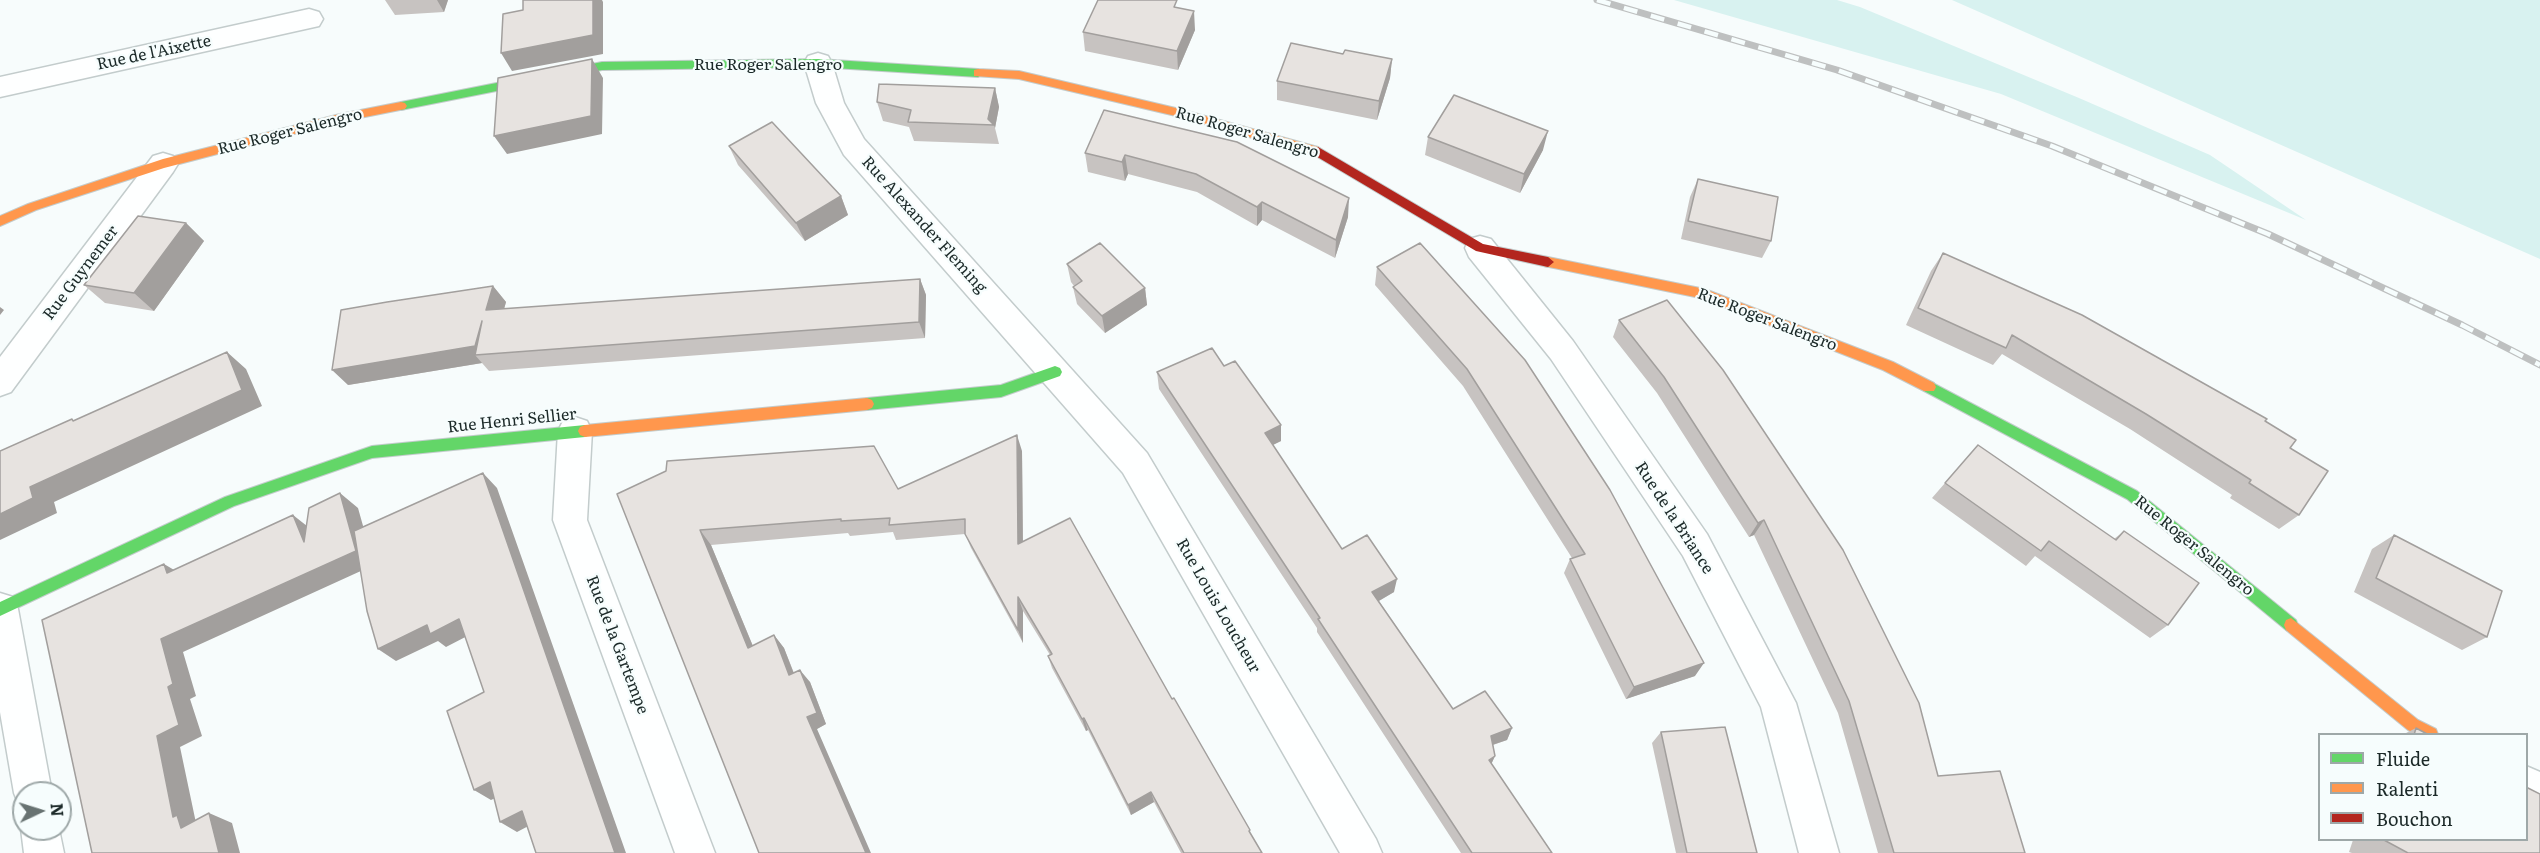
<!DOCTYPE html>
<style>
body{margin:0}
#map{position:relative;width:2540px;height:853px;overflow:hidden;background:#f7fcfc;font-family:Literata,serif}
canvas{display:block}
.legend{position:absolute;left:2318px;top:733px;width:210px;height:108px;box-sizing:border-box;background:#f6fdfd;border:2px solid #9ea8a8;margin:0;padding:8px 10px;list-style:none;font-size:18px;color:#1b2928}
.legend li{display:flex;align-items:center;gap:12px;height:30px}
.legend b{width:30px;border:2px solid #9ea8a8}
.north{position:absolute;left:12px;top:781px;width:60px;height:60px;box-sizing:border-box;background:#f6fdfd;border:2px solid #9ea8a8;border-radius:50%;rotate:86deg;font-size:16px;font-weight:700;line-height:24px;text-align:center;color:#1b2928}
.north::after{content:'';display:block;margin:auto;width:21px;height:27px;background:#687372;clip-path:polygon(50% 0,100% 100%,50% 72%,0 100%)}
</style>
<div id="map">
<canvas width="2540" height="853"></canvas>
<ul class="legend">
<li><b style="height:8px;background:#63d668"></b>Fluide</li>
<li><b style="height:8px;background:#ff974d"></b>Ralenti</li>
<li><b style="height:8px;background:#b3261e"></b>Bouchon</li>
</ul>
<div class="north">N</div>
</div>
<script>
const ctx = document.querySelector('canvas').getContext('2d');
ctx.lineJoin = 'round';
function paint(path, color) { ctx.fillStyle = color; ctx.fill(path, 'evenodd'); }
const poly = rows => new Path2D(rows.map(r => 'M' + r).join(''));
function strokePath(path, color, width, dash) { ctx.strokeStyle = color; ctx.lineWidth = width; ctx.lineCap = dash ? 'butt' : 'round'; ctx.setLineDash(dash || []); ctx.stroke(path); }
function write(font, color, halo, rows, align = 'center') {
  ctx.font = font + ' Literata,serif'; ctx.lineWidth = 4.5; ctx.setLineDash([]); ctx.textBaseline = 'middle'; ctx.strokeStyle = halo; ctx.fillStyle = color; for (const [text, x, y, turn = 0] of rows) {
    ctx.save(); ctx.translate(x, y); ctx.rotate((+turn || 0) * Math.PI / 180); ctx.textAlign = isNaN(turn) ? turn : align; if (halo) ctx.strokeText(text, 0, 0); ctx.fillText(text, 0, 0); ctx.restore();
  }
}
paint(poly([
 [1674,0,1837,0,1860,7,2079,98,2210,155,2306,220,2001,94],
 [1952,0,2540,0,2540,259]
]), '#d8f2f0');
const street = poly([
 [309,9,319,12,323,19,319,26,0,97,0,77,309,9],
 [818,53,828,56,832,63,844,103,864,139,1147,453,1376,839,1382,853,1340,853,1123,473,844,155,816,103,804,63,808,56,818,53],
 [163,153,173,156,178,164,173,172,11,392,0,396,0,357,153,156,163,153],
 [1480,236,1491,239,1573,341,1707,534,1796,703,1839,853,1799,853,1761,707,1683,556,1551,359,1469,257,1465,248,1469,239,1480,236],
 [575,417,587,421,592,431,587,520,715,853,675,853,553,520,558,431,563,421,575,417],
 [0,593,13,597,18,609,52,793,24,793,24,808,19,806,14,793,0,712,0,593],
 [2526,766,2540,772,2540,811,2526,805,2526,766],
 [24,821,24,829,59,829,64,853,24,853,21,829,24,821]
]);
const fast = poly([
 [818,59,978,69,984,73,978,77,818,67,602,70,401,110,395,106,401,102,602,62,818,59],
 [1055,366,1060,368,1062,372,1060,376,1001,397,867,410,862,408,860,404,862,400,867,398,1001,385,1055,366],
 [1929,381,2137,491,2296,620,2298,625,2296,630,2291,632,2286,630,2127,499,1924,391,1922,387,1924,383,1929,381],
 [585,425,590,427,592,431,590,435,585,437,372,458,234,506,0,616,0,602,225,497,372,446,585,425]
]);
const slow = poly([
 [978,69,1019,71,1180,109,1318,147,1324,152,1318,157,1180,117,1019,79,974,76,974,70,978,69],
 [401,102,405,103,407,106,405,109,340,122,164,168,36,210,0,226,0,216,28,204,163,159,340,114,401,102],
 [1548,257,1705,289,1893,362,1934,383,1936,387,1934,391,1924,391,1883,370,1700,298,1544,266,1542,262,1548,257],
 [867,398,872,400,874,404,872,408,867,410,585,437,580,435,578,431,580,427,585,425,867,398],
 [2291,618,2418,720,2436,729,2438,734,2416,734,2408,730,2286,630,2284,625,2286,620,2291,618]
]);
const jam = poly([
 [1318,147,1483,244,1548,257,1554,262,1548,267,1476,251,1314,155,1312,152,1318,147]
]);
strokePath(street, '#c3cccc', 3);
strokePath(fast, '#c3cccc', 2);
strokePath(slow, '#c3cccc', 2);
strokePath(jam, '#c3cccc', 2);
paint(street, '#feffff');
paint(fast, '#63d668');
paint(slow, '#ff974d');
paint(jam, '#b3261e');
const rail = poly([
 [1597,0,1837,70,2052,146,2268,234,2462,325,2540,365]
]);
strokePath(rail, '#bec0c0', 7);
strokePath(rail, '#f6fdfd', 4.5, [14]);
paint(poly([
 [385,0,448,0,444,12,395,15],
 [1178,8,1195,30,1178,70,1085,51,1083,32],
 [1343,54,1392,59,1390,78,1377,120,1277,100,1277,81],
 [995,88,999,107,995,128,999,144,914,141,909,127,883,121,877,102],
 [1428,137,1543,150,1520,193,1425,155],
 [1237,142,1348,217,1335,258,1262,220,1257,226,1197,192,1128,174,1125,181,1088,172,1085,153],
 [729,146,841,196,848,215,805,241,738,165],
 [1698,179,1771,241,1762,258,1681,239,1690,197],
 [186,223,204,241,154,311,105,303,84,285],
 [1420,243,1695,676,1626,699,1564,573,1570,559,1572,558,1463,386,1375,285,1377,267],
 [1943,253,2265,421,2290,448,2299,515,2279,529,2230,498,2232,495,2130,429,2002,354,1993,365,1906,325,1931,271],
 [1067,264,1145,288,1147,305,1105,333,1077,304,1073,287,1074,286,1071,282],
 [920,279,926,295,925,338,489,371,482,363,348,385,493,286,506,302,504,309],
 [1667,300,1938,776,2025,853,1878,853,1838,713,1754,535,1749,537,1657,393,1613,337,1619,320],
 [1224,366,1281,425,1281,441,1272,445,1342,549,1394,592,1379,601,1453,709,1512,728,1507,740,1493,745,1495,756,1491,764,1552,853,1461,853,1317,632,1317,628,1159,389,1157,372],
 [1978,445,2114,539,2124,531,2168,625,2150,638,2035,556,2026,566,1932,498],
 [1022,451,1023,541,1172,699,1262,853,1181,853,1154,802,1131,815,1088,730,1086,731,1052,668,1048,656,1050,655,1023,611,1023,643,971,548,965,534,896,540,893,532,850,536,848,533,711,545,753,646,774,635,784,648,794,673,810,682,826,724,817,729,617,494,898,489],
 [2394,535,2487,637,2462,650,2354,592,2372,549],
 [2416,728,2429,735,2402,735],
 [1661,732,1757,853,1676,853,1652,743],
 [2353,840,2526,840,2540,853,2352,853,2349,852]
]), '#c7c3c1');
paint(poly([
 [437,0,448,0,444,12],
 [593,0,602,0,603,2,603,54,512,71,501,53],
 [1194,11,1195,30,1178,70,1177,51],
 [592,59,603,78,602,134,507,154,494,136],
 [1392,59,1390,78,1377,120,1379,101],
 [995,88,999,107,995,128,994,125,988,119],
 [1548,131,1543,150,1520,193,1524,174],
 [1125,155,1128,174,1125,181,1122,162],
 [841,196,848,215,805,241,796,223],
 [1349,198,1348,217,1335,258,1336,240],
 [1262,202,1262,220,1257,226,1257,207],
 [186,223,204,241,154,311,134,293],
 [920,279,926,295,925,338,919,322],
 [493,286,506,302,499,327,486,310],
 [1145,288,1147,305,1105,333,1102,316],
 [0,307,4,310,0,315],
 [482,321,475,355,482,363,348,385,332,370],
 [227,352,246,369,262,406,54,502,57,513,0,540,0,514,30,487],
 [1281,425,1281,441,1265,449,1265,433],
 [1017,435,1022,451,1023,558,1018,544],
 [483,473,497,488,626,853,615,853],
 [340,493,358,508,374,565,183,652,196,696,190,699,202,736,180,747,196,823,181,828,173,817,157,736,168,687,161,639,356,551],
 [293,515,312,530,304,542],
 [1764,520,1754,535,1749,537,1758,523],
 [700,530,711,545,759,661,748,648],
 [164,564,186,577,167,573],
 [1397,579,1394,592,1370,606,1372,592],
 [1018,597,1023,611,1023,643,1018,630],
 [459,619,475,632,446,647,438,641,396,661,378,649,427,625],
 [774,635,784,648,799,687,789,675],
 [1704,663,1695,676,1626,699,1634,687],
 [800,670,810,682,826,724,817,729,871,853,866,853,807,717],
 [1084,718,1088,730,1086,731,1082,719],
 [1512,728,1507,740,1486,747,1491,736],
 [1495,756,1490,767,1489,760],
 [490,782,506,793,491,800,474,790],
 [1151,792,1154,802,1131,815,1128,805],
 [522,811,538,821,517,832,500,822],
 [209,813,232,823,240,853,219,853]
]), '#a29f9d');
const building = poly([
 [523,0,593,0,593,35,501,53,503,14,523,10,523,0],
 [1098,0,1177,0,1174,7,1194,11,1177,51,1083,32,1098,0],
 [1291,43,1343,54,1345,50,1392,59,1379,101,1277,81,1291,43],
 [592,59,591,116,494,136,498,78,592,59],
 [879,84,995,88,988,119,994,125,908,122,911,110,877,102,879,84],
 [1454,95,1548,131,1524,174,1428,137,1454,95],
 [1104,110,1237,142,1349,198,1336,240,1262,202,1257,207,1196,174,1125,155,1122,162,1085,153,1104,110],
 [772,122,841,196,796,223,729,146,772,122],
 [1698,179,1778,197,1771,241,1688,221,1698,179],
 [138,216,186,223,134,293,84,285,138,216],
 [1100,243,1145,288,1102,316,1073,287,1082,281,1067,264,1100,243],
 [1420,243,1525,360,1610,490,1704,663,1634,687,1570,559,1585,554,1467,369,1377,267,1420,243],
 [1943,253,2082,315,2267,419,2265,421,2296,440,2290,448,2328,471,2299,515,2249,483,2251,480,2146,414,2012,335,2006,348,1918,308,1943,253],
 [920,279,919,322,475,355,482,321,475,346,332,370,341,310,387,302,493,286,486,310,920,279],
 [1667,300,1723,370,1843,550,1919,703,1938,776,2000,771,2025,853,1894,853,1849,701,1764,520,1758,523,1664,377,1619,320,1667,300],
 [1212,348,1224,366,1235,361,1281,425,1265,433,1342,549,1367,535,1397,579,1372,592,1453,709,1485,691,1512,728,1491,736,1495,756,1489,760,1552,853,1472,853,1318,619,1320,618,1157,372,1212,348],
 [227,352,242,390,30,487,33,498,0,514,0,451,72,419,73,421,227,352],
 [1017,435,1018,544,1070,518,1172,699,1174,698,1250,830,1249,831,1262,853,1184,853,1151,792,1128,805,1084,718,1082,719,1048,656,1052,654,1018,597,1018,630,965,534,965,519,889,525,890,518,841,521,841,519,700,530,748,648,774,635,789,675,800,670,817,713,807,717,866,853,759,853,617,494,666,471,667,461,874,446,898,489,1017,435],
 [1978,445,2116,540,2124,531,2199,583,2168,625,2049,541,2041,551,1945,483,1978,445],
 [483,473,615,853,536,853,522,811,500,822,490,782,474,790,447,711,484,692,459,619,430,634,427,625,378,649,367,611,354,531,483,473],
 [340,493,356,551,161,639,173,684,168,687,179,725,157,736,173,817,177,815,181,828,209,813,219,853,92,853,42,620,164,564,167,573,293,515,304,542,309,508,340,493],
 [2394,535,2502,591,2487,637,2376,578,2394,535],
 [1725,727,1757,853,1687,853,1661,732,1725,727],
 [2416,728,2429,735,2414,735,2416,728],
 [2526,787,2540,794,2540,853,2408,853,2384,840,2526,840,2526,787]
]);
paint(building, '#e7e3e0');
strokePath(building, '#a29f9d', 1.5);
write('16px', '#1b2928', '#f6fdfd', [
 ["Rue de l'Aixette",154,53,-12],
 ["Rue Roger Salengro",768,65],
 ["Rue Roger Salengro",290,132,-14],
 ["Rue Roger Salengro",1247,133,16],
 ["Rue Alexander Fleming",924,225,48],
 ["Rue Guynemer",81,273,-53],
 ["Rue Roger Salengro",1767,320,21],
 ["Rue Henri Sellier",512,421,-6],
 ["Rue de la Briance",1674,518,57],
 ["Rue Roger Salengro",2194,546,39],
 ["Rue Louis Loucheur",1218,606,60],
 ["Rue de la Gartempe",617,645,69]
]);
</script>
